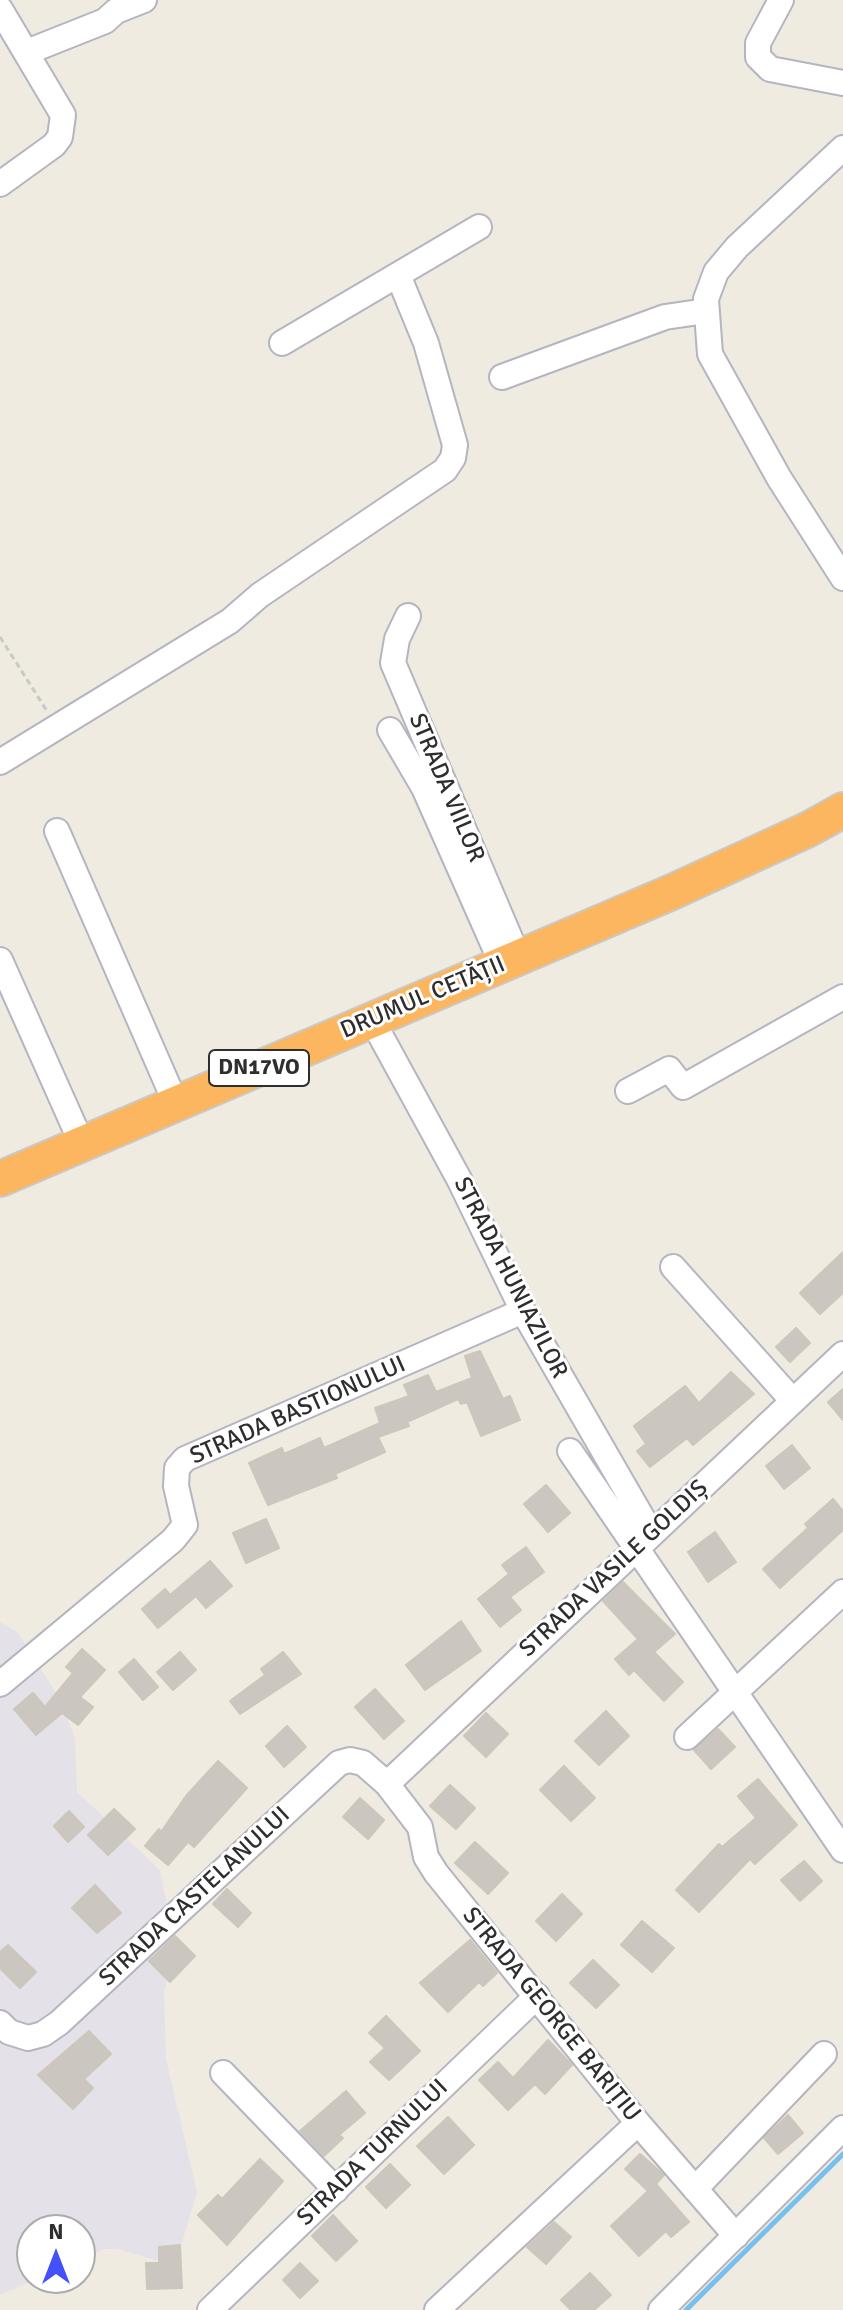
<!DOCTYPE html>
<meta charset="utf-8">
<style>
body{margin:0}
#map{position:relative;width:843px;height:2310px;overflow:hidden;background:#efebe1;font-family:Signika,sans-serif}
canvas{display:block}
.north{position:absolute;left:16px;top:2214px;width:80px;height:80px;box-sizing:border-box;background:#fff;border:2px solid #ababab;border-radius:50%;rotate:0deg;font-size:22px;font-weight:700;line-height:32px;text-align:center;color:#2e2e2e}
.north::after{content:'';display:block;margin:auto;width:28px;height:36px;background:#4551f8;clip-path:polygon(50% 0,100% 100%,50% 72%,0 100%)}
</style>
<div id="map">
<canvas width="843" height="2310"></canvas>
<div class="north">N</div>
</div>
<script>
const ctx = document.querySelector('canvas').getContext('2d');
ctx.lineJoin = 'round';
function paint(path, color) { ctx.fillStyle = color; ctx.fill(path, 'evenodd'); }
const poly = rows => new Path2D(rows.map(r => 'M' + r).join(''));
function strokePath(path, color, width, dash) { ctx.strokeStyle = color; ctx.lineWidth = width; ctx.lineCap = dash ? 'butt' : 'round'; ctx.setLineDash(dash || []); ctx.stroke(path); }
function write(font, color, halo, rows, align = 'center') {
  ctx.font = font + ' Signika,sans-serif'; ctx.lineWidth = 6; ctx.setLineDash([]); ctx.textBaseline = 'middle'; ctx.strokeStyle = halo; ctx.fillStyle = color; for (const [text, x, y, turn = 0] of rows) {
    ctx.save(); ctx.translate(x, y); ctx.rotate((+turn || 0) * Math.PI / 180); ctx.textAlign = isNaN(turn) ? turn : align; if (halo) ctx.strokeText(text, 0, 0); ctx.fillText(text, 0, 0); ctx.restore();
  }
}
paint(poly([
 [0,1622,18,1633,60,1699,75,1739,77,1792,160,1870,176,1950,164,1991,166,2059,197,2192,175,2266,118,2249,105,2249,80,2260,80,2230,32,2230,32,2278,38,2278,0,2295]
]), '#e4e1e8');
strokePath(poly([
 [686,2310,843,2154]
]), '#77c0ee', 5);
const building = poly([
 [843,1252,843,1293,820,1314,800,1293,843,1252],
 [796,1328,810,1343,790,1362,776,1347,796,1328],
 [480,1351,503,1399,510,1396,520,1420,481,1436,467,1402,461,1404,458,1399,407,1422,409,1426,378,1437,385,1452,335,1474,337,1478,268,1505,249,1463,282,1448,284,1454,320,1438,324,1448,380,1423,375,1408,409,1396,404,1385,428,1375,436,1392,472,1378,465,1356,480,1351],
 [731,1372,754,1394,693,1445,687,1438,650,1467,637,1451,646,1444,634,1426,685,1386,699,1403,731,1372],
 [843,1389,843,1420,828,1402,843,1389],
 [792,1445,810,1468,784,1489,766,1466,792,1445],
 [546,1485,570,1513,548,1532,524,1504,546,1485],
 [833,1499,843,1511,843,1530,780,1588,763,1569,808,1528,805,1524,833,1499],
 [266,1519,279,1548,246,1563,233,1533,266,1519],
 [715,1532,736,1562,708,1582,688,1552,715,1532],
 [526,1547,544,1572,510,1597,521,1610,500,1627,478,1599,509,1574,502,1565,526,1547],
 [210,1561,232,1586,206,1608,196,1596,158,1628,142,1609,165,1589,170,1595,210,1561],
 [623,1582,675,1634,654,1652,683,1682,664,1701,634,1670,629,1675,615,1659,638,1639,603,1601,623,1582],
 [461,1621,481,1651,425,1690,406,1665,461,1621],
 [82,1649,105,1670,80,1697,93,1707,78,1725,62,1713,36,1735,14,1709,33,1693,45,1707,73,1673,66,1667,82,1649],
 [180,1652,196,1670,173,1690,157,1672,180,1652],
 [283,1652,301,1674,240,1714,230,1701,265,1675,261,1669,283,1652],
 [134,1659,158,1687,143,1700,119,1672,134,1659],
 [375,1689,404,1721,384,1739,355,1707,375,1689],
 [606,1711,629,1736,599,1765,575,1741,606,1711],
 [486,1713,508,1734,486,1757,464,1736,486,1713],
 [287,1726,306,1747,284,1767,266,1746,287,1726],
 [718,1729,735,1747,711,1769,694,1750,718,1729],
 [218,1761,247,1788,194,1847,188,1842,168,1865,145,1846,159,1829,161,1832,186,1796,218,1761],
 [564,1766,595,1798,571,1821,540,1790,564,1766],
 [758,1779,797,1825,755,1864,750,1859,699,1912,676,1890,719,1844,722,1847,756,1818,738,1796,758,1779],
 [450,1785,475,1808,456,1829,430,1806,450,1785],
 [360,1798,384,1820,368,1839,343,1817,360,1798],
 [114,1809,135,1829,108,1855,88,1835,114,1809],
 [69,1811,84,1827,68,1842,54,1826,69,1811],
 [475,1842,508,1873,488,1894,455,1863,475,1842],
 [804,1861,822,1881,800,1901,781,1880,804,1861],
 [95,1885,121,1913,97,1933,72,1908,95,1885],
 [227,1889,251,1913,238,1927,213,1904,227,1889],
 [562,1894,582,1914,556,1941,536,1921,562,1894],
 [642,1921,674,1948,652,1972,621,1945,642,1921],
 [175,1936,195,1956,170,1982,149,1961,175,1936],
 [470,1940,497,1973,483,1986,479,1982,448,2012,420,1983,470,1940],
 [8,1945,36,1972,20,1988,0,1968,0,1952,8,1945],
 [593,1960,619,1985,596,2008,570,1983,593,1960],
 [386,2016,420,2051,389,2080,370,2062,385,2048,369,2033,386,2016],
 [89,2031,111,2054,84,2079,93,2088,73,2109,38,2075,89,2031],
 [548,2040,572,2065,545,2094,535,2084,508,2110,479,2080,498,2062,513,2078,548,2040],
 [346,2091,365,2113,339,2135,343,2138,324,2156,300,2131,346,2091],
 [788,2115,803,2133,778,2154,764,2138,788,2115],
 [448,2117,474,2145,444,2174,417,2146,448,2117],
 [640,2154,664,2175,656,2184,689,2222,671,2237,666,2231,639,2256,611,2226,648,2191,625,2169,640,2154],
 [260,2159,283,2181,227,2245,198,2215,218,2195,222,2199,260,2159],
 [390,2164,410,2185,386,2208,366,2187,390,2164],
 [333,2215,357,2241,336,2261,312,2236,333,2215],
 [554,2222,571,2237,546,2264,527,2247,554,2222],
 [180,2245,182,2288,147,2289,146,2263,159,2263,159,2247,180,2245],
 [300,2263,318,2281,300,2298,283,2280,300,2263],
 [590,2273,611,2295,594,2310,571,2310,561,2300,590,2273]
]);
paint(building, '#cbc7c0');
strokePath(building, '#cbc7ba', 2);
const minor = poly([
 [781,0,758,43,758,57,770,69,843,83],
 [0,9,63,115,60,137,54,145,0,184],
 [27,52,105,21,116,11,144,0],
 [843,148,737,247,716,272,706,299,710,354,779,478,843,578],
 [282,343,479,227],
 [502,377,665,317,706,311],
 [408,616,397,639,393,663,518,957],
 [390,730,424,788,502,964],
 [0,762,230,621,260,595,445,470,453,458,455,445,426,343,398,275],
 [57,831,176,1104],
 [0,960,82,1144],
 [372,1020,459,1179,523,1311,651,1533],
 [628,1091,669,1069,683,1087,843,997],
 [673,1267,793,1401],
 [570,1451,843,1850],
 [0,1684,173,1540,185,1525,176,1486,177,1468,185,1459,523,1311],
 [687,1737,843,1592],
 [387,1784,843,1354],
 [0,2023,9,2032,28,2038,43,2034,59,2023,339,1763,350,1760,363,1763,387,1784,420,1827,426,1857,436,1873,638,2123,736,2236],
 [223,2073,336,2190],
 [695,2189,824,2054],
 [210,2310,537,1996],
 [437,2310,638,2123],
 [661,2310,843,2128]
]);
const highway = poly([
 [0,1179,672,892,809,829,843,810]
]);
strokePath(minor, '#b4b5c1', 28);
strokePath(highway, '#c9c9c9', 38);
strokePath(poly([
 [0,637,47,711]
]), '#c9c9c9', 3, [6, 4]);
strokePath(minor, '#fff', 24);
strokePath(highway, '#fcb65f', 34);
for (const [x, y, w] of [
 [259,1068,100]
]) { const box = new Path2D(); box.roundRect(x - w / 2, y - 18, w, 36, 6); ctx.fillStyle = '#fff'; ctx.fill(box); strokePath(box, '#2e2e2e', 2); }
write('bold 22px', '#2e2e2e', null, [
 ["DN17VO",259,1068]
]);
write('24px', '#2e2e2e', '#fff', [
 ["STRADA VIILOR",446,788,67],
 ["DRUMUL CETĂȚII",423,998,-23],
 ["STRADA HUNIAZILOR",510,1278,63],
 ["STRADA BASTIONULUI",298,1411,-24],
 ["STRADA VASILE GOLDIȘ",614,1569,-43],
 ["STRADA CASTELANULUI",195,1897,-43],
 ["STRADA GEORGE BARIȚIU",551,2015,51],
 ["STRADA TURNULUI",373,2153,-44]
]);
</script>
